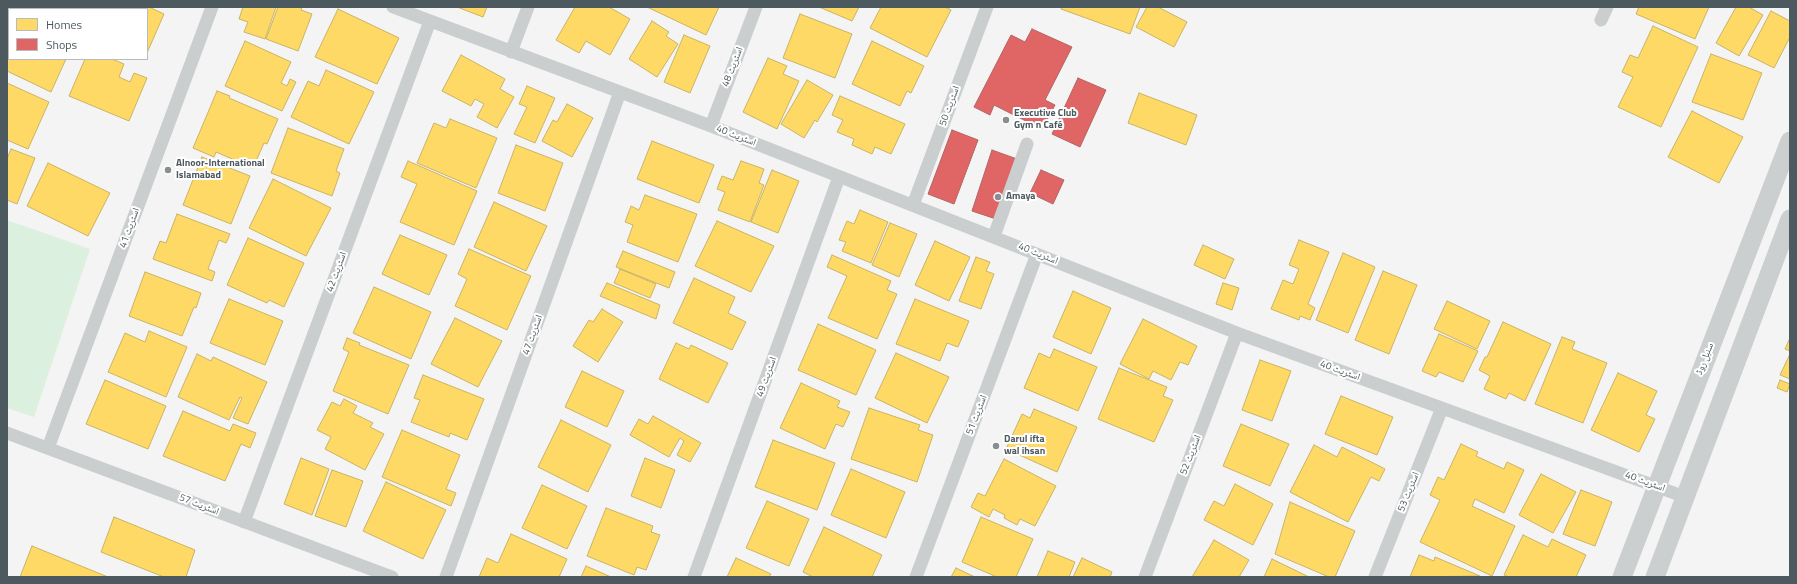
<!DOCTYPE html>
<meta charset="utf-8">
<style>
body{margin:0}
#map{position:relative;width:1797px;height:584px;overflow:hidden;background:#f4f4f4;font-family:"Titillium Web",sans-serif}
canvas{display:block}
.frame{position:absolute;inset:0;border:8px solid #4c595e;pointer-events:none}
.legend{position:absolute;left:8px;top:8px;width:140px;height:52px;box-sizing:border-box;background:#fff;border:1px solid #b7bdbf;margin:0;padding:5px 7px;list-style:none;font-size:12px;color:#4c595e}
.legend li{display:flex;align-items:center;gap:8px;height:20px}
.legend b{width:20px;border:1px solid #b7bdbf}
</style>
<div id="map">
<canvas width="1797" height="584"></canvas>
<div class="frame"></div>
<ul class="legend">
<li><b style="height:11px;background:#ffd966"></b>Homes</li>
<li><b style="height:11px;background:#e06666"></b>Shops</li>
</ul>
</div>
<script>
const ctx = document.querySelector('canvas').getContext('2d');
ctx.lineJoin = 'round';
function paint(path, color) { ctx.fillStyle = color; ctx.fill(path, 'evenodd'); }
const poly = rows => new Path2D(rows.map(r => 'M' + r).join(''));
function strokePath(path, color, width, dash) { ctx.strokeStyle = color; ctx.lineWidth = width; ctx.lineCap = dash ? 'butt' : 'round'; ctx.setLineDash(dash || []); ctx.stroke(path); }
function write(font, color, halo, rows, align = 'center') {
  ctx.font = font + ' "Titillium Web","Noto Naskh Arabic",sans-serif'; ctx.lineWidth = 4; ctx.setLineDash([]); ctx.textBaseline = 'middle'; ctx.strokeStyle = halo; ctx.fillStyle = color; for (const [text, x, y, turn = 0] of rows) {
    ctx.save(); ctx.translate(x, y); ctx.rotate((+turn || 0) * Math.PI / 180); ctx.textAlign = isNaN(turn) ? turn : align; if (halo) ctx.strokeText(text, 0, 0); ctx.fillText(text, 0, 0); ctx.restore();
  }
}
paint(poly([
 [7,220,90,249,34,417,7,408]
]), '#dcf0e0');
const homes = poly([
 [21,7,88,7,87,9,26,9,21,7],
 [108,7,149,7,164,14,147,53,147,9,107,9,108,7],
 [243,7,276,7,265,39,244,32,248,22,239,19,243,7],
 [278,7,302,7,301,10,312,14,298,51,266,39,278,7],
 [457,7,487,7,483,17,457,7],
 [575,7,609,7,630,19,610,55,586,41,579,53,556,40,575,7],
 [647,7,719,7,706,35,647,7],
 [819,7,859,7,852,21,819,7],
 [881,7,945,7,951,10,927,57,870,28,881,7],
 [1062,7,1140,7,1130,34,1061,9,1062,7],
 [1147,7,1158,7,1187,22,1174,47,1136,27,1147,7],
 [1639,7,1709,7,1695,39,1636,14,1639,7],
 [1736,7,1749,7,1763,15,1739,56,1716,43,1736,7],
 [338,9,399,38,377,84,315,57,338,9],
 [1771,11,1790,21,1790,37,1774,68,1748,55,1771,11],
 [800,14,852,34,835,78,783,58,800,14],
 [652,21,669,32,666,36,678,44,657,77,629,59,652,21],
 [9,24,9,59,66,59,51,92,7,71,7,28,9,24],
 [1653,26,1698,47,1661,127,1618,107,1633,77,1622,72,1630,55,1638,58,1653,26],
 [684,35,710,46,690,93,664,82,684,35],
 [245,41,291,62,281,83,287,86,290,79,296,82,282,111,225,86,245,41],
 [872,41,924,66,911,93,907,91,900,106,852,84,872,41],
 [1711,54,1762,73,1743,120,1692,102,1711,54],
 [461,55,505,79,500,89,514,97,497,128,477,117,484,104,475,99,471,106,442,91,461,55],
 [768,58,787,66,783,74,799,81,777,129,743,112,768,58],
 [85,59,112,59,124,64,119,77,130,82,134,73,147,78,129,121,69,96,85,59],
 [326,70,374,92,349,144,291,117,308,81,319,86,326,70],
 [807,80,833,95,817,122,815,120,804,138,781,124,807,80],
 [7,83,49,102,28,149,7,140,7,83],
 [527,86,555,98,535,143,514,134,527,107,519,104,527,86],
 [217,91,230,96,229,98,278,119,267,144,264,143,253,168,216,152,214,157,193,148,217,91],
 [1139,93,1197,115,1186,145,1128,123,1139,93],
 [840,96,905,124,891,154,875,147,872,154,852,145,854,139,837,132,843,120,832,115,840,96],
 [567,104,593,118,572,157,542,141,553,120,557,122,567,104],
 [1692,111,1743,137,1719,183,1668,157,1692,111],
 [450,119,497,138,476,188,417,163,434,123,446,128,450,119],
 [288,128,344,149,336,171,340,173,332,196,271,173,288,128],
 [652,141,714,165,699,203,637,179,652,141],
 [516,145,563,163,545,211,498,193,516,145],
 [11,149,35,158,17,204,7,200,7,159,11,149],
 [202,157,250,176,231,224,183,205,202,157],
 [408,161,477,191,454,245,400,222,417,184,401,177,408,161],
 [741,161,764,169,759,183,764,185,750,222,718,210,725,192,717,189,722,176,733,180,741,161],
 [48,163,110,193,88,236,27,206,48,163],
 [772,170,799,181,778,233,751,222,772,170],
 [273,179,331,208,306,256,249,228,273,179],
 [645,195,697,214,678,262,627,242,633,225,625,222,631,206,639,210,645,195],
 [494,202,547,226,526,271,474,247,494,202],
 [860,210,888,222,871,263,842,251,846,242,839,240,847,221,854,224,860,210],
 [177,214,230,234,226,243,219,240,208,269,215,272,212,281,153,259,160,241,166,243,177,214],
 [717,221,774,246,751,292,695,266,717,221],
 [890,223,917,234,899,277,872,265,890,223],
 [400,235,447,255,429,295,382,274,400,235],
 [248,238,304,263,284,307,269,300,267,303,227,285,248,238],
 [1299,240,1329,252,1308,304,1315,308,1310,320,1300,316,1299,320,1271,309,1283,280,1293,284,1299,269,1289,265,1299,240],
 [935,241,970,257,949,301,915,285,935,241],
 [1203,245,1234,259,1225,279,1194,265,1203,245],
 [469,249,531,276,507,330,455,306,467,279,458,274,469,249],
 [623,251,675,272,669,288,616,267,623,251],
 [1343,253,1375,267,1348,333,1316,320,1343,253],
 [832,255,891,281,887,290,897,294,877,339,828,318,847,276,827,267,832,255],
 [976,257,990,262,986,271,994,274,981,309,959,301,976,257],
 [620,269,656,284,650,298,614,283,620,269],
 [1383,271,1417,285,1389,354,1355,340,1383,271],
 [145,272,201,293,196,308,194,307,182,336,129,316,145,272],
 [694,278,735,297,728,313,746,322,732,350,673,323,694,278],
 [607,283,660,305,656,319,600,296,607,283],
 [1223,283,1239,288,1232,310,1216,304,1223,283],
 [374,287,431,312,411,359,353,333,374,287],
 [1073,291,1111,308,1091,354,1053,337,1073,291],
 [229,299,283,321,265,365,210,343,229,299],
 [915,299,969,321,958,347,947,343,940,361,896,344,915,299],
 [1447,301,1490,321,1477,349,1434,329,1447,301],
 [602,309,623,322,598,362,573,346,589,320,593,322,602,309],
 [455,318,502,341,478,387,431,364,455,318],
 [1143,319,1197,346,1188,365,1180,362,1171,380,1153,371,1149,379,1120,364,1143,319],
 [1503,322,1551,344,1525,401,1509,393,1506,399,1484,389,1490,376,1479,370,1485,357,1487,357,1503,322],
 [818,324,876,350,856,395,798,370,818,324],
 [149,331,187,347,166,397,108,372,125,333,145,342,149,331],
 [1439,334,1478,351,1463,382,1439,372,1436,377,1422,371,1439,334],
 [1562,337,1575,342,1572,349,1607,363,1583,423,1535,404,1562,337],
 [347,338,360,343,359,345,409,365,388,414,333,391,349,352,343,349,347,338],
 [1790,338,1790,351,1785,349,1790,338],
 [676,343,689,349,691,345,728,363,708,403,659,379,676,343],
 [1054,349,1097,367,1078,411,1024,388,1039,353,1050,358,1054,349],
 [896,353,949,377,927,423,875,398,896,353],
 [197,354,211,361,213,357,267,382,248,424,233,418,242,398,240,397,229,420,178,397,197,354],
 [1790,354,1790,379,1780,375,1790,354],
 [1260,360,1291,371,1272,421,1242,410,1260,360],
 [1119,368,1167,387,1163,396,1173,400,1154,442,1098,419,1119,368],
 [582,371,624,391,607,427,565,407,582,371],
 [1618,373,1657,391,1646,415,1655,419,1639,452,1591,430,1618,373],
 [423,375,484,399,467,440,450,433,449,437,411,422,420,400,414,398,423,375],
 [105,380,166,406,148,449,86,424,105,380],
 [1780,380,1790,384,1787,392,1777,388,1780,380],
 [801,383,840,401,837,407,850,412,843,427,836,424,825,449,780,428,801,383],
 [1341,396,1393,417,1377,455,1325,434,1341,396],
 [344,399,357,406,353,413,373,423,370,427,384,434,365,470,325,449,331,437,317,430,332,402,340,406,344,399],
 [869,408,920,425,918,430,933,435,917,482,851,459,869,408],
 [1034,409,1077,427,1057,472,1006,449,1022,414,1030,418,1034,409],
 [183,411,230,431,233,424,256,433,250,448,241,444,225,481,163,456,183,411],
 [653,416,701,443,690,462,677,455,684,441,680,438,669,457,630,435,639,419,648,424,653,416],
 [561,420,611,445,588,492,538,467,561,420],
 [1241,424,1289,444,1270,486,1223,466,1241,424],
 [402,430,460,455,446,489,456,493,451,506,382,477,402,430],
 [773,440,835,463,817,510,755,487,773,440],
 [1461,444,1478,452,1476,456,1504,469,1507,462,1524,470,1504,513,1475,499,1472,506,1515,526,1492,576,1420,542,1440,500,1430,495,1438,477,1444,480,1461,444],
 [1314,445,1337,457,1342,447,1385,469,1379,481,1371,477,1348,522,1290,492,1314,445],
 [301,458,329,469,312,515,284,504,301,458],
 [645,458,675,470,661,508,631,496,645,458],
 [1004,459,1056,486,1035,526,1020,519,1017,525,1004,518,1005,515,993,509,989,517,971,507,978,493,985,496,1004,459],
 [851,469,905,492,886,538,831,515,851,469],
 [332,470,363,481,346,527,315,516,332,470],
 [1541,474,1576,492,1553,533,1519,515,1541,474],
 [386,482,446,510,423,559,363,531,386,482],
 [1235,484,1273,504,1253,545,1204,520,1214,501,1224,506,1235,484],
 [542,485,587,506,567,549,522,528,542,485],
 [1581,490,1612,502,1595,546,1563,534,1581,490],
 [767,501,809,519,789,566,746,548,767,501],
 [1290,502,1355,531,1335,577,1329,577,1275,554,1290,502],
 [606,508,653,526,651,532,660,535,646,570,637,567,634,575,587,556,606,508],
 [114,517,195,550,186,577,164,577,101,552,114,517],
 [981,517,1033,539,1016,577,997,577,962,562,981,517],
 [824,527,882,555,872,577,813,577,803,572,824,527],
 [511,534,567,559,559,577,479,577,487,558,498,563,511,534],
 [1523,535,1548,547,1552,539,1586,555,1576,577,1509,577,1504,575,1523,535],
 [1214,540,1249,560,1239,577,1192,577,1214,540],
 [32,546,108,577,20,577,32,546],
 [1048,551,1075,562,1069,577,1037,577,1048,551],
 [1419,555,1434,561,1435,557,1480,576,1410,577,1419,555],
 [736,558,771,574,769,577,727,577,736,558],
 [1082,558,1112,572,1110,577,1073,577,1082,558],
 [1272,559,1309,577,1264,577,1272,559],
 [586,566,611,577,581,577,586,566],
 [956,568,975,577,951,577,956,568]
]);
paint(homes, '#ffd966');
strokePath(homes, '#c9b364', 1);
const shops = poly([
 [1032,29,1072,47,1045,100,1055,105,1042,129,994,105,990,115,974,107,1011,35,1025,42,1032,29],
 [1078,78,1106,90,1080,147,1052,134,1078,78],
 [952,130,978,140,954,204,928,194,952,130],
 [992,150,1017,159,996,219,972,211,992,150],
 [1041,170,1064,180,1053,204,1030,193,1041,170]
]);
paint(shops, '#e06666');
strokePath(shops, '#b46264', 1);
strokePath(poly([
 [393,7,711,126,1237,333,1685,497],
 [1601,20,1607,7],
 [511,52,528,7],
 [711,126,756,7],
 [913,205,987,7],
 [994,236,1027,144],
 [7,433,392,577],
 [48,448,212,7],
 [244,522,430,21],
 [446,577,620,92],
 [694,577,839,177],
 [916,577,1037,254],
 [1145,577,1237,333],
 [1375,577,1442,408]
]), '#cbcecf', 13);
strokePath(poly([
 [1622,577,1790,141],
 [1655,577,1790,219]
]), '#cccfd0', 19);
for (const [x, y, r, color] of [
 [1006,120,4,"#878f92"],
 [168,170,4,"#878f92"],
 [998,197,4,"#878f92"],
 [996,446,4,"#878f92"]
]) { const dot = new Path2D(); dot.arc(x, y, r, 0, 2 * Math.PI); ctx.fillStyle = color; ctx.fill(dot); strokePath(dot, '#fff', 1.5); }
write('10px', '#4c595e', '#fff', [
 ["اسٹریٹ 48",733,67,-69],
 ["اسٹریٹ 50",950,106,-70],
 ["اسٹریٹ 40",736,136,21],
 ["اسٹریٹ 41",130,228,-70],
 ["اسٹریٹ 40",1038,254,22],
 ["اسٹریٹ 42",337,272,-70],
 ["اسٹریٹ 47",533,335,-70],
 ["سنبل روڈ",1705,359,-69],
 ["اسٹریٹ 40",1340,371,20],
 ["اسٹریٹ 49",767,377,-70],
 ["اسٹریٹ 51",977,415,-69],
 ["اسٹریٹ 52",1191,455,-69],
 ["اسٹریٹ 40",1645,482,20],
 ["اسٹریٹ 53",1409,492,-68],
 ["اسٹریٹ 57",199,505,21]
]);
write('bold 10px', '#4c595e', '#fff', [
 ["Executive Club",1014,114],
 ["Gym n Café",1014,126],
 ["Alnoor-International",176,164],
 ["Islamabad",176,176],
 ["Amaya",1006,197],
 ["Darul ifta",1004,440],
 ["wal ihsan",1004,452]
], 'left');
</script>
